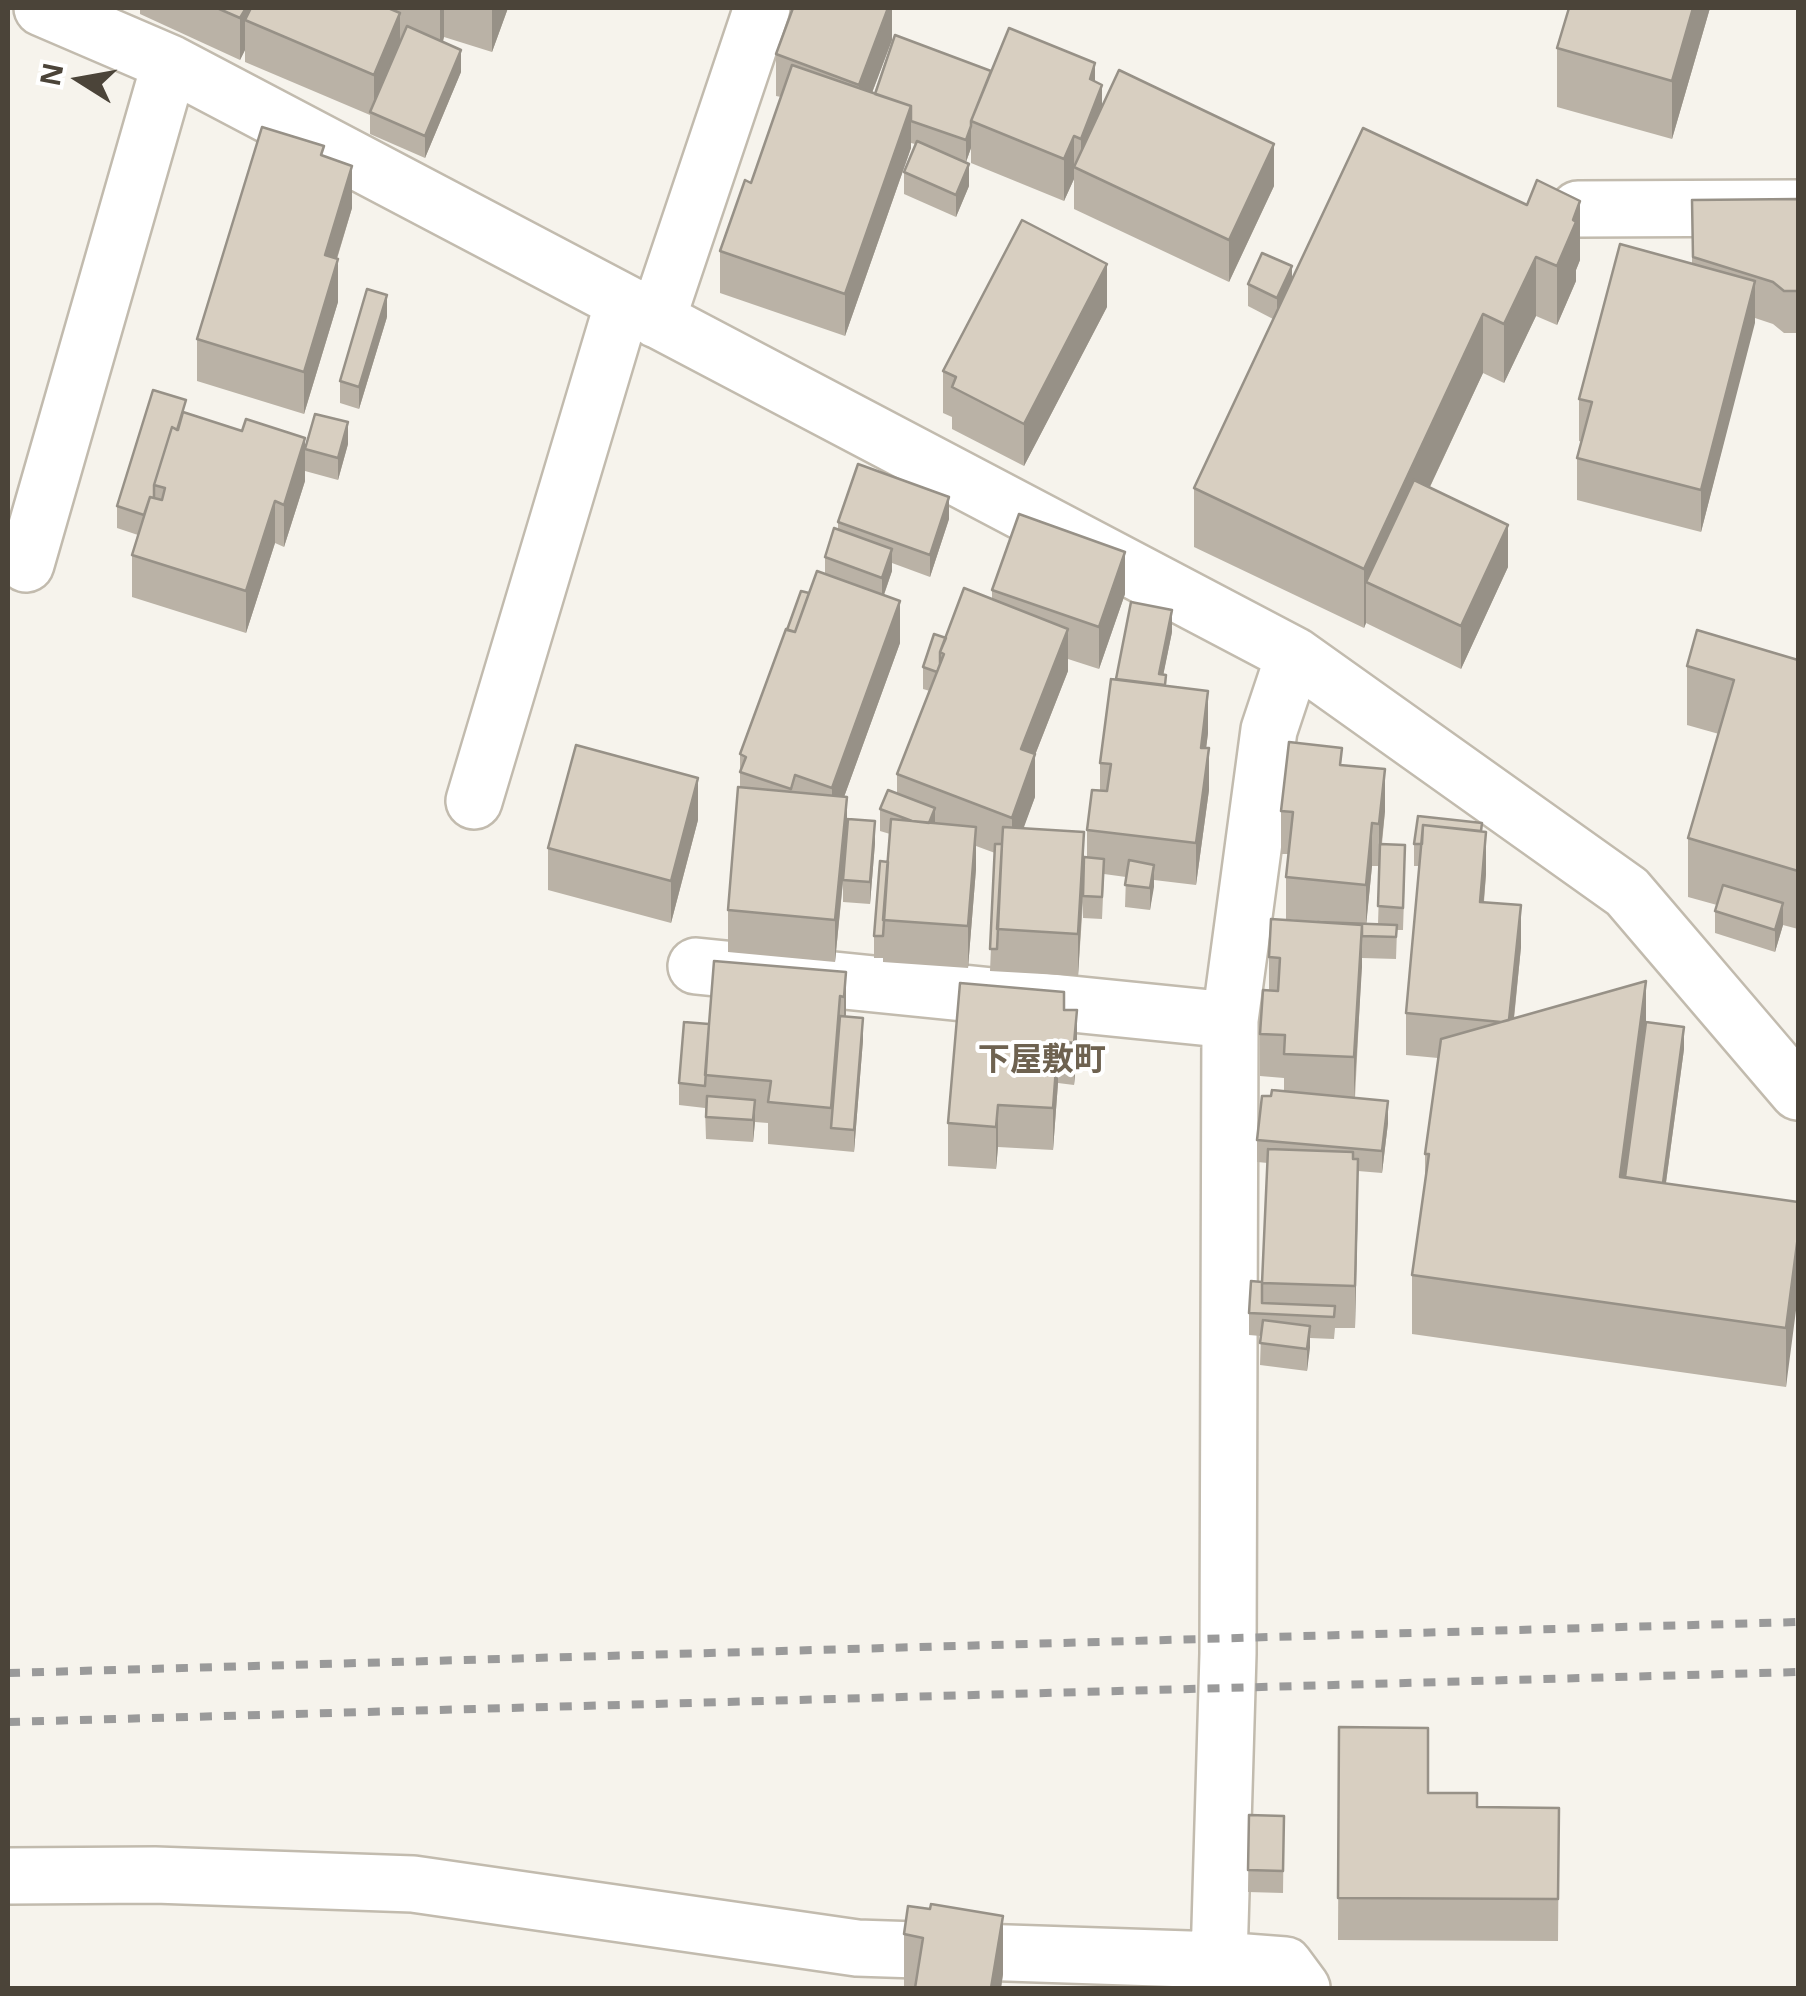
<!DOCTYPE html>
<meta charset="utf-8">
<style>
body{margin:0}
#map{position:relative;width:1806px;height:1996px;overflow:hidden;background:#f6f3ec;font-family:"Noto Sans",sans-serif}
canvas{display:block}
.frame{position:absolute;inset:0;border:10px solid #4b4439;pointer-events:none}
.north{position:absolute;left:30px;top:30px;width:100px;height:100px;-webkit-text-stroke:8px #fff;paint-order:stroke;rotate:281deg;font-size:28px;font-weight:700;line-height:40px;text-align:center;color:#4b4439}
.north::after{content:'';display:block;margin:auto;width:35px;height:45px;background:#4b4439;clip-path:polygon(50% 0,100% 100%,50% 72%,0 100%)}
</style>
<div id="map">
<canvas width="1806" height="1996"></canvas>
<div class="frame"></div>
<div class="north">N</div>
</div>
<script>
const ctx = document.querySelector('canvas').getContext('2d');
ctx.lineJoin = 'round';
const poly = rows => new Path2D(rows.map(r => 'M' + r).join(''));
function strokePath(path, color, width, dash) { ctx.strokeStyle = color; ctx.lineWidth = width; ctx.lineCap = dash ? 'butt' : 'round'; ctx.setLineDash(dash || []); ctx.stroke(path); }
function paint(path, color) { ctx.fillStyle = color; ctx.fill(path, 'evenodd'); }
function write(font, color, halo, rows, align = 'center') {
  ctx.font = font + ' "Noto Sans","Noto Sans JP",sans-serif'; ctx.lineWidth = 8; ctx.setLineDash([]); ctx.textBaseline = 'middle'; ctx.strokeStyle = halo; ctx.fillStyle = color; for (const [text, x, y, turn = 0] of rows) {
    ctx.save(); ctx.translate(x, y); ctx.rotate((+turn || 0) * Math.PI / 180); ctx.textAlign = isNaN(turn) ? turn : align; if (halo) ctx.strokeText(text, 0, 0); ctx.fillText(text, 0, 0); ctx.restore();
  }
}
const street = poly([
 [42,8,170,63,1294,655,1627,892,1798,1092],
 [1578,209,1798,208],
 [657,320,762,8],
 [26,564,170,63],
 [1294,655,1269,730,1230,1020,1228,1654,1219,1960,1285,1965,1302,1988],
 [474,801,623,303],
 [696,966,1230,1020],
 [8,1876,155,1875,413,1884,857,1948,1219,1960]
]);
strokePath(street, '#c2bbae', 60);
strokePath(street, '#fff', 55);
strokePath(poly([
 [8,1673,1798,1622],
 [8,1722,1798,1672]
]), '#9a9a9a', 8, [12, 12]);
paint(poly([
 [140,8,508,8,492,52,444,37,443,42,461,72,425,158,370,134,370,115,245,62,245,50,240,60,140,14],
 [892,8,892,40,872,93,875,94,991,71,1095,82,1102,106,1274,186,1229,282,1074,209,1074,179,1064,201,971,163,971,148,966,162,969,186,956,217,904,194,904,172,915,144,911,143,911,148,845,336,720,293,720,251,751,183,781,97,776,96,776,54],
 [1569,8,1710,8,1672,139,1557,107,1557,48],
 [1363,128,1580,260,1576,270,1576,281,1557,325,1536,316,1504,383,1483,373,1430,487,1508,567,1461,669,1366,623,1364,628,1194,547,1194,488,1273,319,1248,306,1248,284,1292,280],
 [324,156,352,208,337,259,338,302,304,414,197,381,197,339],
 [1798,199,1798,333,1784,333,1773,324,1755,318,1701,532,1577,500,1577,458,1582,442,1579,441,1579,399,1692,264,1692,200],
 [1107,307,1024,466,952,429,952,417,943,413,943,371],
 [387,317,359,409,340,403,340,381],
 [186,414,305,481,284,547,275,543,246,633,132,597,132,555,138,535,117,528,117,506],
 [348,444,338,480,305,471,305,449],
 [949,519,930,577,892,563,892,571,884,595,900,643,844,797,847,831,875,843,870,904,843,902,843,882,835,962,728,952,728,910,740,787,740,754,787,630,809,593,825,574,825,557,838,530,838,522],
 [992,590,1125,594,1099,669,1068,659,1068,671,1035,755,1035,797,1023,828,1084,863,1087,858,1087,830,1100,791,1100,763,1116,679,1172,632,1163,675,1166,686,1208,733,1206,748,1209,790,1196,885,1154,880,1150,910,1125,907,1126,877,1104,874,1102,919,1083,918,1083,902,1078,976,990,971,995,853,976,846,976,869,968,968,883,962,883,958,874,958,874,936,888,862,890,834,880,831,880,809,897,793,897,774,930,691,923,689,923,667,946,638,992,599],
 [1798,660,1798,929,1783,925,1775,952,1715,933,1715,911,1717,905,1688,897,1688,838,1719,734,1687,725,1687,666],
 [1342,765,1385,811,1382,844,1405,867,1403,930,1397,930,1396,959,1362,958,1355,1098,1388,1123,1382,1173,1358,1171,1355,1328,1335,1328,1334,1339,1310,1338,1307,1371,1260,1365,1261,1336,1249,1335,1249,1313,1262,1282,1268,1163,1257,1162,1257,1140,1271,1096,1284,1091,1284,1078,1260,1076,1260,1034,1269,990,1269,957,1318,922,1286,919,1286,877,1289,854,1281,854,1281,811],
 [1380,860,1378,924,1366,924,1372,866,1379,866],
 [698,820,671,923,548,890,548,848],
 [1482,831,1486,874,1484,902,1521,947,1514,1019,1646,1022,1684,1049,1666,1183,1798,1202,1786,1387,1412,1334,1412,1275,1425,1184,1425,1154,1438,1058,1406,1055,1406,1013,1420,866,1414,866,1414,844],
 [846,972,846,1017,863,1040,854,1152,768,1144,768,1123,755,1122,753,1142,706,1139,705,1108,679,1105,679,1083,709,1024],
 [1064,1010,1077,1052,1074,1085,1058,1083,1053,1150,998,1147,996,1169,948,1166,948,1123],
 [1339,1727,1428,1793,1477,1807,1559,1808,1558,1941,1338,1940],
 [1249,1815,1284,1816,1283,1893,1248,1892],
 [908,1906,1003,1974,1001,1988,904,1988,904,1934]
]), '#bab2a6');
paint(poly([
 [246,8,267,8,245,20,245,50,240,60,240,18],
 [440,8,444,8,444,37,440,50],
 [492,8,508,8,492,52],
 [888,8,892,8,892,40,859,127,859,85],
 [1693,8,1710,8,1672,139,1672,81],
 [400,13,400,55,374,114,374,75],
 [461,50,461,72,425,158,425,136],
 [1095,63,1095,102,1102,85,1102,127,1081,170,1081,139,1090,79],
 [911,106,911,148,845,336,845,294],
 [971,126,971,148,966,162,966,140],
 [1074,136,1074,179,1064,201,1064,159],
 [1274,144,1274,186,1229,282,1229,240],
 [969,164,969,186,956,217,956,195],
 [352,166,352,208,325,297,325,255],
 [1580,201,1580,260,1576,270,1576,281,1557,325,1557,266],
 [1536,257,1536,316,1504,383,1504,324],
 [338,259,338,302,304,414,304,372],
 [1107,264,1107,307,1024,466,1024,424],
 [1292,266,1292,288,1277,320,1277,298],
 [1755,281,1755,323,1701,532,1701,490],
 [387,295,387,317,359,409,359,387],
 [1483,314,1483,373,1382,589,1366,582,1366,623,1364,628,1364,569],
 [348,422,348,444,338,480,338,458],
 [305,438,305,481,284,547,284,505],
 [949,497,949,519,930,577,930,555],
 [275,501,275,543,246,633,246,591],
 [1508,525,1508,567,1461,669,1461,626],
 [892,549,892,571,882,600,882,578],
 [1125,552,1125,594,1099,669,1099,627],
 [900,601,900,643,832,830,832,788],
 [1172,610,1172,632,1159,696,1159,674],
 [1068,629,1068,671,1035,755,1035,797,1012,860,1012,818,1021,749],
 [1208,691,1208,733,1201,790,1201,748],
 [1209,748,1209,790,1196,885,1196,843],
 [1385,769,1385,811,1379,866,1379,824],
 [698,778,698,820,671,923,671,881],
 [847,797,847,839,835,962,835,920],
 [935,808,935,830,927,827],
 [875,821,875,843,870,904,870,882],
 [1372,823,1372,866,1366,927,1366,885],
 [976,827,976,869,968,968,968,926],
 [1084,832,1084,874,1078,976,1078,934],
 [1486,832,1486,874,1480,944,1480,902],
 [1154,865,1154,887,1150,910,1150,888],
 [1783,903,1783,925,1775,952,1775,930],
 [1521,905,1521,947,1509,1065,1509,1023],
 [1362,925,1362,967,1354,1099,1354,1057],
 [846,972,846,1014,844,1039,844,997],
 [1646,981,1646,1040,1623,1214,1620,1177],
 [1077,1010,1077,1052,1074,1085,1074,1043],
 [863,1018,863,1040,854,1152,854,1130],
 [1684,1027,1684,1049,1658,1241,1658,1219],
 [1058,1041,1058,1083,1053,1150,1053,1108],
 [755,1100,755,1122,753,1142,753,1120],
 [1388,1101,1388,1123,1382,1173,1382,1151],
 [998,1105,998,1147,996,1169,996,1127],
 [1358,1159,1358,1201,1355,1328,1355,1286],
 [1798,1236,1798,1295,1786,1387,1786,1328],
 [1310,1326,1310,1348,1307,1371,1307,1349],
 [1003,1916,1003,1974,1001,1988,991,1988]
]), '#979187');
const building = poly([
 [217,8,246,8,240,18,217,8],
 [251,8,388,8,400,13,374,75,245,20,251,8],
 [793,8,888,8,859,85,776,54,793,8],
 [1569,8,1693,8,1672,81,1557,48,1569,8],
 [407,26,461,50,425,136,370,112,407,26],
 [1009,28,1095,63,1090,79,1102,85,1081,139,1074,136,1064,159,971,121,1009,28],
 [895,35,991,71,971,121,971,126,966,140,911,121,911,106,875,94,895,35],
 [792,65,911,106,845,294,720,251,745,180,751,183,792,65],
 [1119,70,1274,144,1229,240,1074,167,1119,70],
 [262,127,324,146,321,155,352,166,325,255,338,259,304,372,197,339,262,127],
 [1363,128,1527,205,1537,180,1580,201,1573,220,1576,222,1557,266,1536,257,1504,324,1483,314,1364,569,1194,488,1363,128],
 [917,141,969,164,956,195,904,172,917,141],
 [1798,199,1798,291,1784,291,1773,282,1693,257,1692,200,1798,199],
 [1022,220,1107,264,1024,424,952,387,956,377,943,371,1022,220],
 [1620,244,1755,281,1701,490,1577,458,1592,402,1579,399,1620,244],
 [1262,253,1292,266,1277,298,1248,284,1262,253],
 [367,289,387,295,359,387,340,381,367,289],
 [153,390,186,400,177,430,172,427,154,485,154,498,150,497,144,515,117,506,153,390],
 [183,412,242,431,246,419,305,438,284,505,275,501,246,591,132,555,150,497,162,500,165,488,154,485,172,427,178,430,183,412],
 [315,414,348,422,338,458,305,449,315,414],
 [858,464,949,497,930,555,838,522,858,464],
 [1414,480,1508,525,1461,626,1366,582,1414,480],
 [1019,514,1125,552,1099,627,992,590,1019,514],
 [834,528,892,549,882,578,825,557,834,528],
 [817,571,900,601,832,788,795,775,791,789,740,772,746,757,740,754,786,629,795,632,817,571],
 [964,588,1068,629,1021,749,1035,754,1012,818,897,774,944,654,940,652,964,588],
 [801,591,809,593,795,632,787,630,801,591],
 [1131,602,1172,610,1159,674,1166,675,1165,685,1116,679,1131,602],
 [1697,630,1798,660,1798,871,1688,838,1734,680,1687,666,1697,630],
 [934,634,946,638,940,652,940,664,937,672,923,667,934,634],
 [1111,679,1208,691,1201,748,1209,748,1196,843,1087,830,1092,790,1107,791,1111,764,1100,763,1111,679],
 [1289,742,1342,748,1340,765,1385,769,1379,824,1372,823,1366,885,1286,877,1293,812,1281,811,1289,742],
 [576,745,698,778,671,881,548,848,576,745],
 [738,787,847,797,835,920,728,910,738,787],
 [888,790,935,808,929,823,912,821,880,809,888,790],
 [1418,816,1482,823,1481,831,1423,825,1422,844,1414,844,1418,816],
 [848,819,875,821,870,882,843,880,848,819],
 [891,819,976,827,968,926,883,920,891,819],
 [1423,825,1486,832,1480,902,1521,905,1509,1020,1501,1022,1406,1013,1423,825],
 [1003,827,1084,832,1078,934,997,929,1003,827],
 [995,844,1002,844,997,949,990,949,995,844],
 [1380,844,1405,845,1403,908,1378,906,1380,844],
 [1084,857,1104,859,1102,897,1083,896,1084,857],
 [1129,860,1154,865,1150,888,1125,885,1129,860],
 [880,861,888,862,883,936,874,936,880,861],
 [1723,885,1783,903,1775,930,1715,911,1723,885],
 [1271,919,1362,925,1354,1057,1284,1054,1285,1035,1260,1034,1263,990,1278,991,1280,958,1269,957,1271,919],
 [1318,922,1397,925,1396,937,1362,936,1362,925,1318,922],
 [714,961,846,972,844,997,840,996,831,1108,768,1102,771,1081,705,1075,714,961],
 [1646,981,1620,1177,1798,1202,1798,1236,1786,1328,1412,1275,1429,1154,1425,1154,1441,1039,1646,981],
 [960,983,1064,992,1064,1010,1077,1010,1074,1043,1058,1041,1053,1108,998,1105,996,1127,948,1123,960,983],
 [840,1016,863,1018,854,1130,831,1128,840,1016],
 [684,1022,709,1024,705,1086,679,1083,684,1022],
 [1646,1022,1684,1027,1663,1183,1625,1177,1646,1022],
 [1272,1090,1388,1101,1382,1151,1257,1140,1262,1096,1271,1096,1272,1090],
 [707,1096,755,1100,753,1120,706,1117,707,1096],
 [1268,1149,1353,1152,1353,1159,1358,1159,1355,1286,1262,1283,1268,1149],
 [1251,1281,1262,1282,1262,1303,1335,1306,1334,1317,1249,1313,1251,1281],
 [1263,1320,1310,1326,1307,1349,1260,1343,1263,1320],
 [1339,1727,1428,1728,1428,1793,1477,1793,1477,1807,1559,1808,1558,1899,1338,1898,1339,1727],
 [1249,1815,1284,1816,1283,1871,1248,1870,1249,1815],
 [931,1904,1003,1916,991,1988,915,1988,923,1938,904,1934,908,1906,930,1909,931,1904]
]);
paint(building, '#d8cfc1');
strokePath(building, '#979187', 2.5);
write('bold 32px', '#6e6250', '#fff', [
 ["下屋敷町",1042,1061]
]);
</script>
